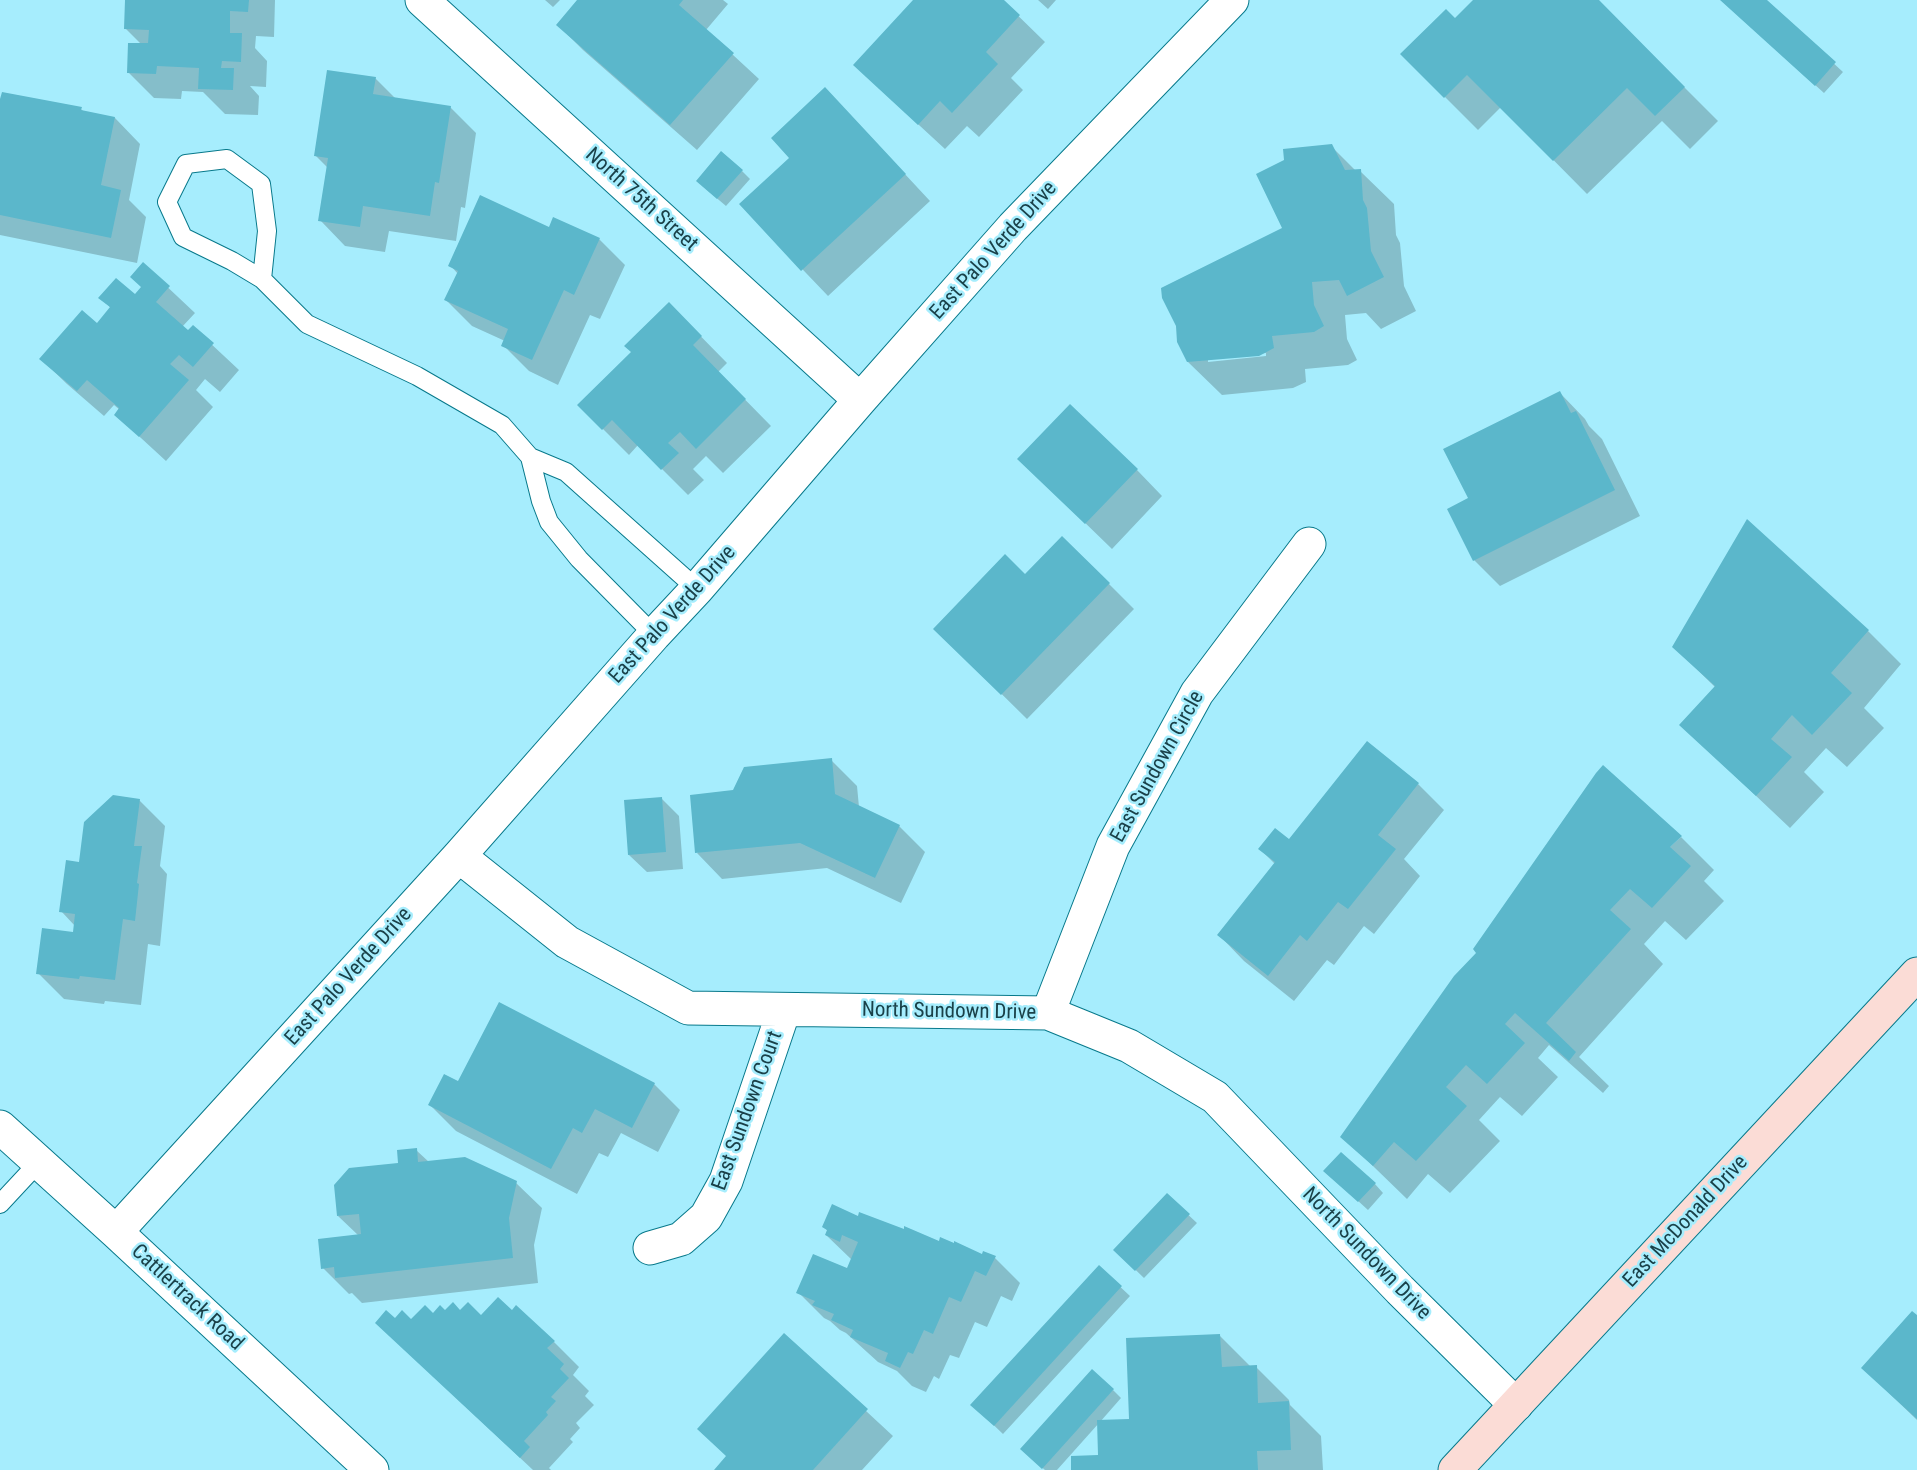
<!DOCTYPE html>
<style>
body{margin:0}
canvas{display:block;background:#a6edfd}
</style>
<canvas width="1917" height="1470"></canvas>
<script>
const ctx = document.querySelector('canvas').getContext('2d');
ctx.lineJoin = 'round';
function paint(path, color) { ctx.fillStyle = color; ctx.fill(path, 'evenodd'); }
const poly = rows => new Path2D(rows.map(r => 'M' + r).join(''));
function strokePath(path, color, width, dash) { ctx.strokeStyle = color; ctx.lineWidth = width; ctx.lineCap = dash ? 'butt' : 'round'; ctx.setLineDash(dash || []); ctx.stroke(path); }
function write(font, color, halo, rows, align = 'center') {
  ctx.font = font + ' "Roboto Condensed",sans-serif'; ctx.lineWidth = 5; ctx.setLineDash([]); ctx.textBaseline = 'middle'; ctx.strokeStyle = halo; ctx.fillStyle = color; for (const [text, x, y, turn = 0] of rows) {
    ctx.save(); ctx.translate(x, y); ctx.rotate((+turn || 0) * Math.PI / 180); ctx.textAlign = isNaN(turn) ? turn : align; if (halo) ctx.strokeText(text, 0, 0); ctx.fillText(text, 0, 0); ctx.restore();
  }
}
paint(poly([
 [126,0,275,0,274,37,256,36,255,48,267,61,266,87,250,86,259,96,258,115,225,114,203,92,182,91,181,99,154,98,128,72,142,45,125,28],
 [545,0,560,0,553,7],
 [579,0,723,0,728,4,706,30,759,79,697,150,583,50,558,25],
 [915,0,1002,0,1045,42,1011,78,1023,90,979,137,967,126,945,149,881,90],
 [1038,0,1056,0,1048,9],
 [1475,0,1597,0,1718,121,1690,149,1662,121,1587,194,1501,107,1478,130,1402,54,1455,20],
 [1721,0,1765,0,1843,72,1824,93],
 [375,78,396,99,450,107,476,133,465,208,461,207,456,241,389,231,385,252,345,246,320,220,328,168,315,155],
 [0,107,81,109,84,112,115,118,140,144,129,200,146,217,137,263,0,235],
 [850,115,930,201,828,296,741,205],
 [1331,146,1356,171,1360,171,1394,204,1396,235,1400,243,1404,286,1416,311,1381,329,1366,313,1345,315,1347,339,1357,360,1348,365,1305,369,1306,382,1293,388,1222,395,1188,362,1284,229],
 [1266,353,1266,356,1208,362,1208,359],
 [742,171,750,179,726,206,706,189],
 [550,229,599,239,625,265,600,319,590,315,558,385,529,371,503,345,505,341,472,326,446,300,458,274,450,265],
 [143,264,195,313,182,327,188,332,193,327,239,370,220,392,205,379,196,390,213,407,166,461,116,415,120,410,114,405,104,416,67,384,41,359,97,325,111,308,100,298,135,296,143,287],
 [669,304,727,363,718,372,771,426,723,473,706,456,693,469,704,480,688,495,638,445,629,455,579,405,633,352],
 [1560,393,1585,419,1589,426,1602,439,1640,516,1500,586,1474,560],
 [1137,470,1162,496,1112,549,1045,484],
 [1025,576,1109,584,1134,609,1027,719,961,654],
 [1868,631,1901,664,1864,708,1884,728,1847,767,1826,748,1804,772,1824,792,1790,828,1681,725,1715,687,1674,647],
 [831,760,857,786,859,807,899,826,925,852,901,903,827,868,722,879,697,853],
 [1418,784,1444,810,1404,859,1420,876,1374,934,1364,926,1334,965,1327,960,1294,1001,1244,961,1219,935,1275,864,1260,849,1289,841],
 [661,798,679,816,683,869,647,872,629,855],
 [139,800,165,826,160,866,167,874,160,946,148,944,141,1005,105,1001,104,1004,64,999,38,973,75,933,75,926,61,911,80,863],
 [1681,837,1714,870,1704,881,1724,901,1686,940,1665,921,1644,944,1663,964,1579,1057,1609,1086,1603,1093,1549,1045,1538,1058,1558,1077,1522,1116,1500,1097,1479,1120,1500,1141,1450,1193,1428,1174,1407,1199,1342,1136],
 [458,1083,654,1084,680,1110,658,1152,621,1133,608,1157,599,1153,577,1194,456,1131,430,1105],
 [416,1150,429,1162,516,1183,542,1208,534,1245,538,1283,362,1303,352,1293,349,1294,323,1268,359,1236,338,1216],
 [1334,1179,1375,1184,1383,1193,1368,1210],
 [1167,1195,1197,1223,1144,1278,1115,1250],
 [859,1218,940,1243,995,1258,1020,1283,1012,1301,1001,1296,987,1327,975,1322,959,1358,950,1355,939,1379,934,1376,926,1392,912,1386,897,1371,878,1362,846,1333,840,1330,830,1321,824,1318,798,1292,847,1270,852,1260,826,1235,828,1231,824,1227],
 [1099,1267,1130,1296,1003,1434,981,1413],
 [445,1312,460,1312,482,1317,554,1342,579,1367,573,1375,589,1391,585,1396,594,1405,576,1423,580,1428,570,1439,573,1442,549,1468,551,1470,533,1470,403,1348,395,1320,411,1322],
 [1917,1317,1917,1420,1863,1368],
 [784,1335,893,1436,862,1470,716,1470,727,1457],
 [1220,1336,1251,1367,1256,1367,1289,1400,1290,1405,1321,1436,1323,1470,1073,1470,1100,1457,1099,1423,1057,1470,1045,1470,1030,1457,1113,1390,1121,1398,1100,1422,1131,1420]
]), '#0003');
paint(poly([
 [125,0,249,0,248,12,230,11,230,33,242,33,241,62,222,61,221,68,234,68,233,90,198,89,199,68,157,66,156,74,127,73,128,43,148,43,149,30,124,29],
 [577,0,683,0,679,5,734,53,670,125,556,25],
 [913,0,1004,0,1020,15,986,52,998,64,952,113,940,101,918,125,853,65],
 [1473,0,1599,0,1685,87,1655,116,1627,88,1553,161,1467,75,1444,98,1400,54,1446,9,1455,18],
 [1720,0,1767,0,1836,62,1815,86],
 [327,70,376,77,373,94,451,106,439,183,435,182,430,216,363,206,360,227,318,221,328,158,314,156],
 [825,87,906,174,801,271,739,204,789,158,771,138],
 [2,92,82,107,81,110,115,117,101,185,121,190,111,238,0,215,0,99],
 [1332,144,1345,170,1361,169,1363,200,1367,208,1371,251,1384,277,1347,296,1339,280,1312,282,1314,305,1324,326,1314,332,1272,336,1274,348,1259,356,1187,362,1177,342,1176,326,1162,298,1161,288,1282,228,1256,174,1284,160,1283,149],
 [721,151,743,170,717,199,696,181],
 [480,195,549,227,553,217,600,238,574,295,564,290,532,360,501,346,508,329,444,300,458,271,448,266],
 [143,262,170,286,156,302,188,330,193,325,214,343,193,367,179,355,170,364,189,380,139,437,114,415,119,408,87,380,77,391,39,359,82,310,97,323,110,307,98,298,116,278,135,294,141,287,130,277],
 [669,302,702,336,693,345,746,399,696,449,680,432,668,443,679,453,661,470,612,420,602,430,577,405,631,352,624,346],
 [1560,391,1571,413,1576,411,1615,490,1473,561,1447,509,1468,498,1443,449],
 [1070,404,1138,469,1085,524,1017,459],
 [1747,519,1869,630,1831,673,1852,693,1812,735,1792,715,1771,739,1792,757,1756,796,1679,725,1715,686,1672,647],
 [1062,536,1110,583,1001,695,933,629,1005,554,1025,574],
 [1367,741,1419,783,1378,835,1396,849,1348,909,1338,902,1307,941,1300,935,1268,976,1217,935,1275,862,1258,849,1275,828,1289,839],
 [832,758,835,794,900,825,875,878,800,843,695,853,690,795,733,790,744,767],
 [1603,765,1682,836,1670,847,1691,866,1652,908,1630,889,1610,910,1631,929,1546,1023,1576,1052,1569,1061,1515,1013,1505,1024,1525,1043,1487,1084,1466,1065,1446,1087,1467,1106,1416,1161,1394,1142,1373,1166,1340,1137,1454,976,1476,953,1473,949,1596,773],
 [113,795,140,799,134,846,142,846,137,883,139,884,135,921,123,919,115,980,80,976,79,979,36,974,42,928,73,932,75,914,59,912,66,860,79,862,84,822],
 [662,797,666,852,628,855,624,800],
 [499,1002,655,1083,632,1128,595,1109,582,1133,573,1128,551,1169,428,1105,444,1074,458,1081],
 [417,1148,418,1162,465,1157,517,1181,509,1218,513,1258,335,1278,334,1267,321,1269,318,1239,361,1234,359,1214,337,1216,334,1185,349,1168,398,1163,397,1150],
 [1341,1152,1376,1183,1358,1202,1323,1171],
 [1167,1193,1190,1214,1135,1271,1113,1250],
 [832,1204,858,1216,859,1212,904,1229,904,1226,939,1241,940,1237,954,1243,954,1241,982,1254,983,1251,996,1256,986,1276,975,1271,961,1302,949,1297,933,1334,924,1330,913,1354,908,1352,900,1368,885,1361,888,1353,850,1337,853,1330,831,1320,834,1314,812,1305,815,1301,796,1293,813,1254,847,1268,858,1242,842,1235,840,1242,825,1235,827,1230,822,1227],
 [1099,1265,1122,1286,994,1426,970,1405],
 [498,1297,512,1310,516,1305,555,1341,547,1348,564,1364,560,1369,569,1378,551,1397,556,1401,546,1412,548,1415,524,1441,530,1447,520,1458,375,1323,386,1310,395,1318,402,1310,411,1319,425,1305,433,1313,440,1305,445,1310,453,1302,460,1310,468,1302,481,1315],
 [1912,1311,1917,1315,1917,1419,1861,1368],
 [784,1333,868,1409,813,1470,714,1470,726,1456,697,1429],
 [1220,1334,1222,1367,1257,1365,1258,1403,1289,1401,1291,1450,1257,1451,1258,1470,1071,1470,1071,1456,1098,1455,1097,1420,1129,1419,1126,1338],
 [1092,1369,1114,1389,1042,1469,1020,1449]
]), '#5bb7cb');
const lane = poly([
 [262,279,267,231,261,184,227,159,186,164,167,202,183,237,232,261,262,279,307,324,417,376,502,425,530,457],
 [654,635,579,559,549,522,541,501,530,457,566,472,697,589],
 [0,1204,39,1162]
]);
const street = poly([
 [422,0,860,400],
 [459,856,567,942,688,1008,1048,1013,1129,1046,1215,1097,1400,1290,1516,1405],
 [1048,1013,1113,846,1197,693,1309,544],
 [0,1127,116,1232,372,1470],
 [116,1232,459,856,654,635,697,589,860,400,1013,227,1232,0],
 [650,1248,681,1239,706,1217,726,1181,784,1010]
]);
const secondary = poly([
 [1455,1470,1917,974]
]);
strokePath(lane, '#07798b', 20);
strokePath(street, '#07798b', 35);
strokePath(secondary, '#07798b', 35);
strokePath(lane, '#fff', 18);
strokePath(street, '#fff', 33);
strokePath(secondary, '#fbdcd6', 33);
write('21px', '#1a4149', '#a6edfd', [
 ["North 75th Street",641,200,42],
 ["East Palo Verde Drive",994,251,-48],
 ["East Palo Verde Drive",673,615,-48],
 ["East Sundown Circle",1158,767,-61],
 ["East Palo Verde Drive",349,977,-48],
 ["North Sundown Drive",949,1012,1],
 ["East Sundown Court",748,1111,-70],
 ["East McDonald Drive",1686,1222,-47],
 ["North Sundown Drive",1366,1254,46],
 ["Cattlertrack Road",187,1298,43]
]);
</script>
